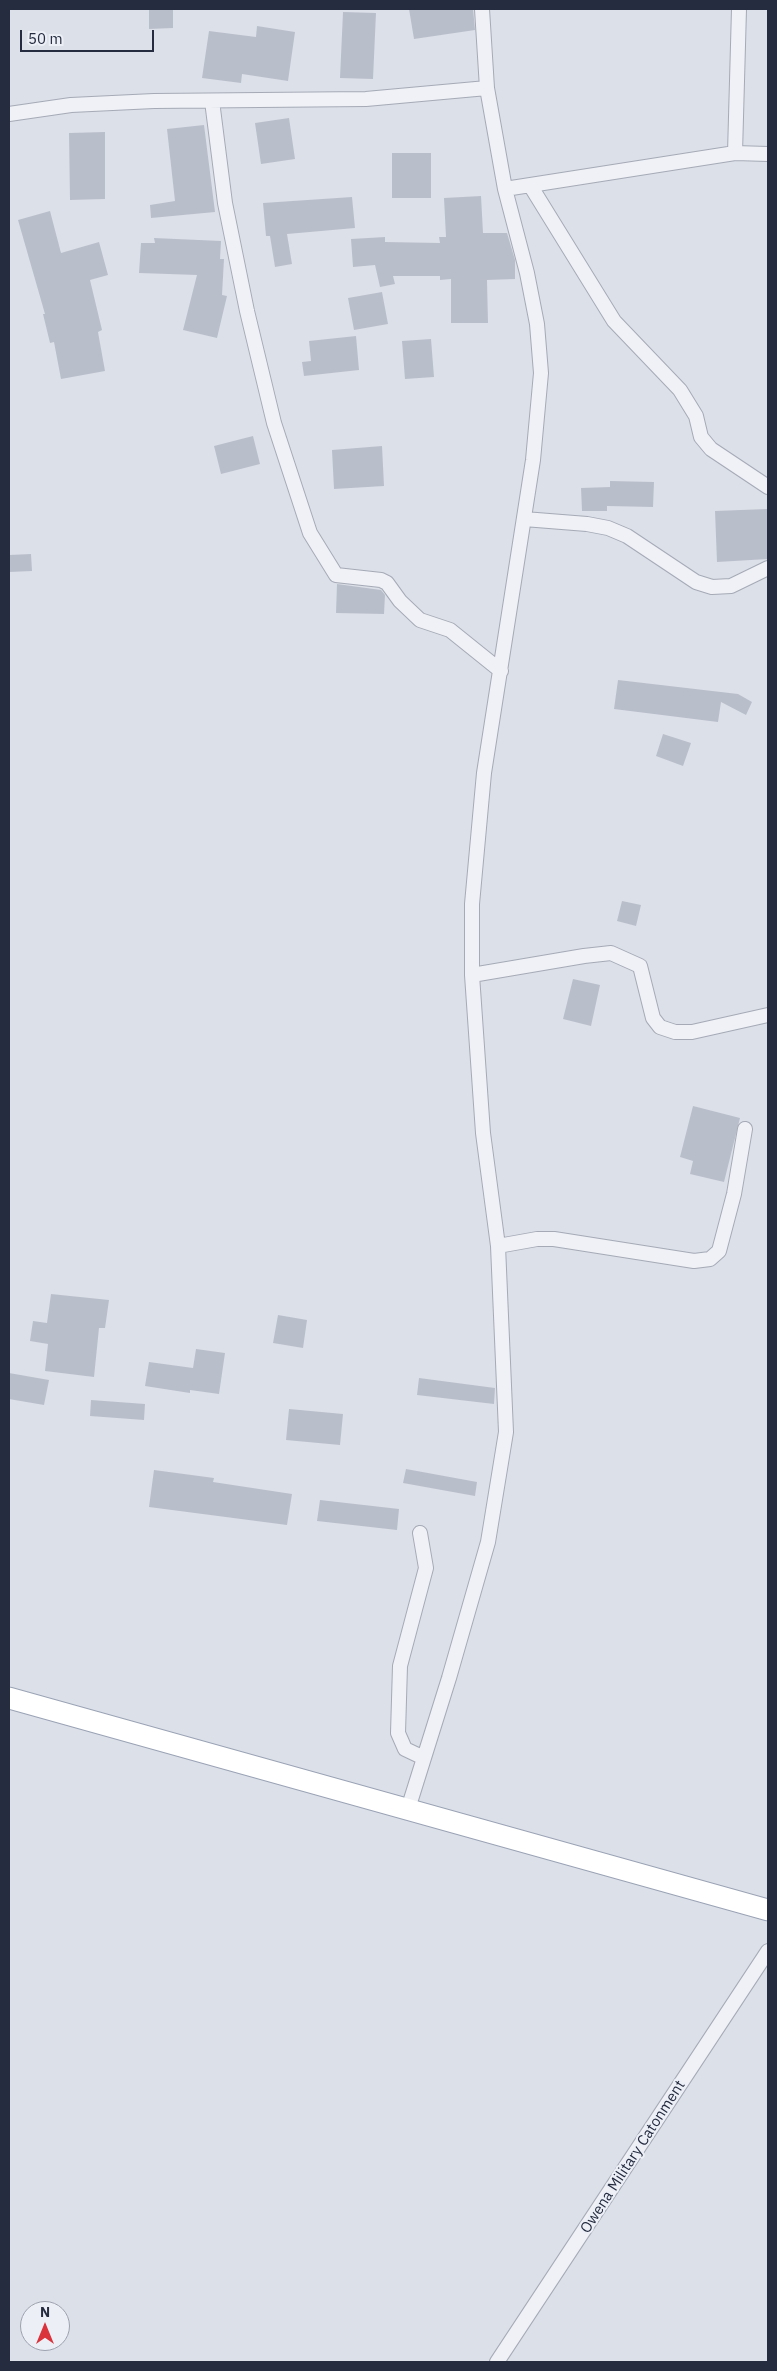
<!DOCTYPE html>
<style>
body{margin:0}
#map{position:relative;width:777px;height:2371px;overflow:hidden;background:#dce0e8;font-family:"IBM Plex Sans",sans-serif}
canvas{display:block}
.frame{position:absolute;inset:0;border:10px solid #252c40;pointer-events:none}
.north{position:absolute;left:20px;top:2301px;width:50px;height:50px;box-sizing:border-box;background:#eceff6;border:1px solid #9ca1ad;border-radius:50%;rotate:0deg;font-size:14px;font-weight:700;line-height:20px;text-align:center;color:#252c40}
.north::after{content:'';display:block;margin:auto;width:18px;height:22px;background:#db333c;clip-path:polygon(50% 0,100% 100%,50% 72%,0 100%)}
.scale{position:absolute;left:20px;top:30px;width:134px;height:22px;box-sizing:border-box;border:2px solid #252c40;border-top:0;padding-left:6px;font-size:15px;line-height:18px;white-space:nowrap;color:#252c40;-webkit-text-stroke:4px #eceff6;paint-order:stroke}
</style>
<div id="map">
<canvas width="777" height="2371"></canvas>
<div class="frame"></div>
<div class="north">N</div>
<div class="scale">50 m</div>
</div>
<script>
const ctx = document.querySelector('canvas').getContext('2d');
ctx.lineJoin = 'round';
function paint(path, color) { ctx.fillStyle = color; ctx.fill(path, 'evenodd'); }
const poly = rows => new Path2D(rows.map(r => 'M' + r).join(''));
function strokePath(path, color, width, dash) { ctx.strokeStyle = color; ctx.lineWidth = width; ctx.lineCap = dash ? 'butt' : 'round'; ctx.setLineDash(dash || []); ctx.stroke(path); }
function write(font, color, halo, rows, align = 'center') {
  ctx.font = font + ' "IBM Plex Sans",sans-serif'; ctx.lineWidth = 4; ctx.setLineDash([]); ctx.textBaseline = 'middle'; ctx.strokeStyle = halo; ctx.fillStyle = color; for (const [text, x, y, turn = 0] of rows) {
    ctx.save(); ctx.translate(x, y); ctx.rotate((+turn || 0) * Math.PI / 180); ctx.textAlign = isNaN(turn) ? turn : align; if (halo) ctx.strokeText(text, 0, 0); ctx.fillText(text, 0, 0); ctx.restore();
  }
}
paint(poly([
 [149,9,173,9,173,28,149,29],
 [409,9,473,9,475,30,414,39],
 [343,12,376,13,373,79,340,78],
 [257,26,295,32,288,81,242,74,241,83,202,78,209,31,256,37],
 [289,118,295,159,261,164,255,123],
 [204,125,215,212,151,218,150,205,175,201,167,129],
 [105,132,105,199,70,200,69,133],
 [392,153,431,153,431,198,392,198],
 [481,196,483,233,507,233,515,260,515,279,487,280,488,323,451,323,451,279,440,280,440,276,393,276,395,284,380,287,375,265,353,267,351,239,385,237,385,242,440,243,439,237,446,237,444,198],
 [352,197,355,228,287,234,292,264,275,267,270,236,266,236,263,203],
 [50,211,61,253,99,242,108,275,90,280,102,330,98,332,105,371,61,379,54,342,50,343,43,314,45,314,18,220],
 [154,238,221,241,220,259,224,259,222,295,227,296,217,338,183,330,197,275,139,273,141,243,155,243],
 [382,292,388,324,354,330,348,298],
 [356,336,359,370,304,376,302,362,311,361,309,341],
 [431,339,434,377,405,379,402,341],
 [253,436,260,464,221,474,214,446],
 [382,446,384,486,334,489,332,450],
 [610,481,654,482,653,507,607,506,607,511,582,511,581,488,610,487],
 [767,509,768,559,717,562,715,511],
 [31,554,32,571,9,572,9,555],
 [337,584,381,590,385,595,384,614,336,613],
 [618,680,738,694,752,702,746,715,721,702,718,722,614,709],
 [663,734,691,743,683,766,656,756],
 [622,901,641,905,636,926,617,921],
 [573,979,600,985,591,1026,563,1019],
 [693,1106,740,1118,724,1182,690,1174,693,1161,680,1157],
 [51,1294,109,1300,105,1328,99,1328,94,1377,45,1371,48,1344,30,1341,33,1321,47,1323],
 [278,1315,307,1320,303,1348,273,1343],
 [196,1349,225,1353,219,1394,190,1390,190,1393,145,1386,149,1362,193,1368],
 [9,1373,49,1380,44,1405,9,1399],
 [419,1378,495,1388,494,1404,417,1395],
 [91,1400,145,1404,144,1420,90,1416],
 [289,1409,343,1414,340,1445,286,1440],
 [406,1469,477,1482,475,1496,403,1483],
 [154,1470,214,1478,213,1482,292,1494,287,1525,149,1507],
 [320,1500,399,1509,397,1530,317,1521]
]), '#b9becb');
const minor = poly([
 [212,101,225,203,247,311,274,423,310,533,336,575,381,580,387,583,400,601,420,620,450,630,501,671],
 [9,114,71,105,154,101,366,99,487,88],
 [735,153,768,154],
 [530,185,614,321,680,390,696,416,701,437,711,449,768,487],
 [505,189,735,153,739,9],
 [524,519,587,524,608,528,627,536,696,582,712,587,731,586,768,568],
 [472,975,584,956,611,953,640,966,653,1018,660,1027,675,1032,692,1032,768,1015],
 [498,1246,537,1239,554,1239,694,1261,710,1259,719,1251,734,1194,745,1129],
 [420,1533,426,1568,400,1666,398,1733,405,1749,424,1758],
 [408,1809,449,1678,488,1542,506,1432,498,1246,483,1133,472,975,472,904,484,773,533,460,541,373,537,324,527,273,505,189,487,88,482,9],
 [497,2362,768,1951]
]);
const primary = poly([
 [9,1698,768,1910]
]);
strokePath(minor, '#a5aab6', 16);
strokePath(primary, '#9aa3b5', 23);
strokePath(minor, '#eff1f6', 14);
strokePath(primary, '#fff', 21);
write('15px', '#252c40', '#eceff6', [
 ["Owena Military Catonment",633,2157,-57]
]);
</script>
